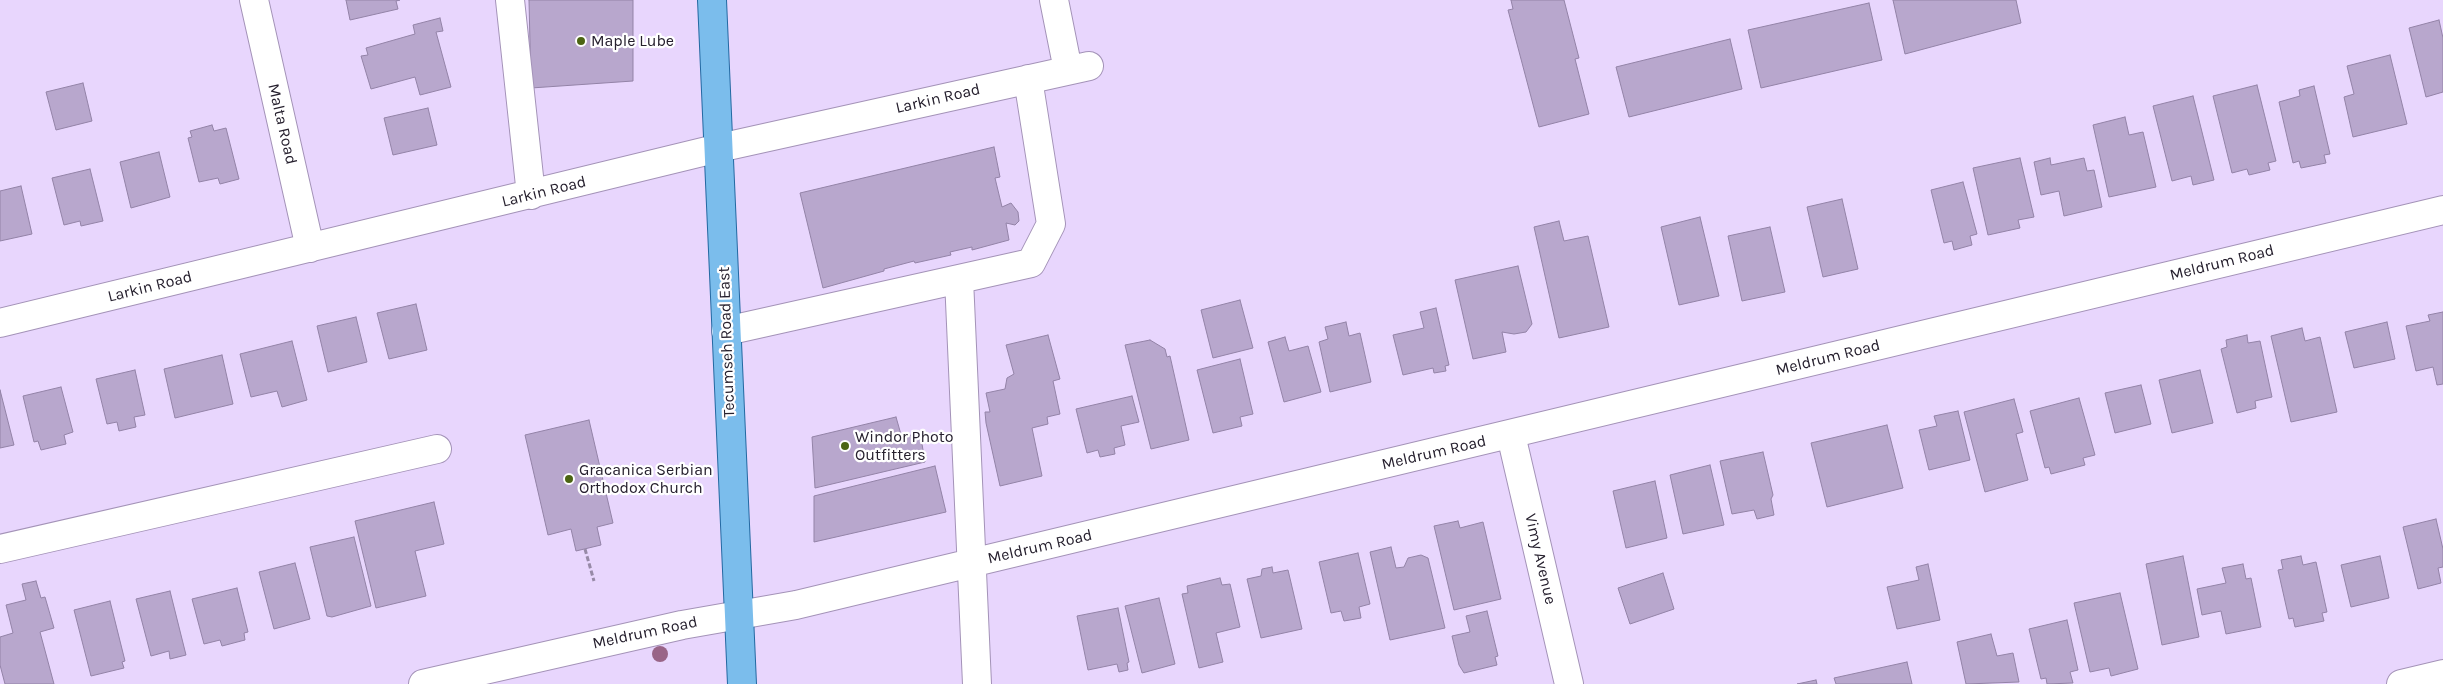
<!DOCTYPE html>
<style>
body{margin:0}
canvas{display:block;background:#e8d6fd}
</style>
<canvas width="2443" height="684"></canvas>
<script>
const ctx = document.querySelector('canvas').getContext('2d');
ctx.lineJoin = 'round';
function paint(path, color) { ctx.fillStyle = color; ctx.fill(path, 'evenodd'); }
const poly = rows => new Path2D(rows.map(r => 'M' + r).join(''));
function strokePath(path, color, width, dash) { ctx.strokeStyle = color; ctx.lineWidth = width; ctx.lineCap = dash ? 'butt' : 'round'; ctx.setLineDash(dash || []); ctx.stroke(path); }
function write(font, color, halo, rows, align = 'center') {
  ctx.font = font + ' Karla,sans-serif'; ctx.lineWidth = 4.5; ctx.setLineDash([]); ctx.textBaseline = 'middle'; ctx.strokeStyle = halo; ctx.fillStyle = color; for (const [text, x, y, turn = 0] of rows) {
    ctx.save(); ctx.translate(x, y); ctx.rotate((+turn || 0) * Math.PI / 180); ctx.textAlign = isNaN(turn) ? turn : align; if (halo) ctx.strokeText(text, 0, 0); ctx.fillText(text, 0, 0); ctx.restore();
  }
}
const building = poly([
 [346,0,400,0,396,1,398,9,350,20,346,0],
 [529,0,633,0,633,81,531,88,529,0],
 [1511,0,1564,0,1579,58,1575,59,1589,114,1539,127,1508,10,1513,9,1511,0],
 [1893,0,2016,0,2021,23,1905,54,1893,0],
 [1869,3,1882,60,1761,88,1748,30,1869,3],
 [440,18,443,31,436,32,451,87,420,95,415,77,371,89,361,56,368,55,366,48,415,34,413,25,440,18],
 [2439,20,2443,38,2443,92,2426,97,2409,28,2439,20],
 [1730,39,1742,89,1629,117,1616,67,1730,39],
 [2390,55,2407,124,2353,137,2344,97,2354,94,2347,66,2390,55],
 [83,83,92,121,56,130,46,92,83,83],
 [2257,85,2276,161,2268,163,2270,170,2249,175,2247,169,2232,173,2213,96,2257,85],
 [2314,86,2330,154,2324,155,2326,163,2301,168,2299,161,2293,163,2279,102,2300,96,2299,90,2314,86],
 [2193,96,2214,180,2193,185,2191,176,2172,181,2153,106,2193,96],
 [428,108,437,145,393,155,384,118,428,108],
 [2125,117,2129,135,2143,132,2156,187,2109,197,2093,125,2125,117],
 [212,125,214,131,226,128,239,179,220,184,218,178,199,182,188,138,192,137,190,131,212,125],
 [994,147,1000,177,995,178,1002,207,1011,203,1018,212,1019,221,1015,225,1006,223,1009,240,972,250,972,247,950,252,951,255,915,263,914,261,884,269,884,271,823,288,800,193,994,147],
 [159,152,170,197,131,208,120,162,159,152],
 [2020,158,2034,217,2018,220,2020,228,1988,235,1973,168,2020,158],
 [2050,158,2051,165,2084,158,2087,171,2094,170,2102,207,2064,216,2059,191,2041,195,2034,162,2050,158],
 [90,169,103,221,81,226,80,221,64,225,52,178,90,169],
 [1963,182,1977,234,1970,236,1972,245,1954,250,1952,241,1944,243,1931,190,1963,182],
 [21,186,32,234,0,241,0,191,21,186],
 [1842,199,1858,269,1823,277,1807,207,1842,199],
 [1700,217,1719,296,1679,305,1661,227,1700,217],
 [1559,221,1564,241,1588,236,1609,327,1559,338,1534,227,1559,221],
 [1770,227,1785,292,1742,301,1728,236,1770,227],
 [1518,266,1532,324,1526,332,1514,334,1502,332,1506,352,1473,359,1455,280,1518,266],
 [1240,300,1253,348,1213,358,1201,310,1240,300],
 [416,304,427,350,389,359,377,313,416,304],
 [1436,308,1449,365,1445,366,1446,371,1434,373,1433,368,1403,375,1393,335,1424,328,1420,312,1436,308],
 [2443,312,2443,384,2437,385,2433,367,2416,371,2406,326,2430,321,2428,315,2443,312],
 [356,317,367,362,328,372,317,326,356,317],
 [1346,322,1349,336,1360,333,1371,382,1330,392,1319,342,1328,339,1325,327,1346,322],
 [2387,322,2395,359,2354,368,2345,332,2387,322],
 [2302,328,2305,341,2320,337,2337,412,2291,422,2271,336,2302,328],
 [1048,335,1060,379,1053,381,1060,414,1047,417,1048,424,1032,428,1042,476,1000,486,986,423,985,412,990,412,986,393,1005,389,1007,378,1014,374,1006,345,1048,335],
 [2247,335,2248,343,2260,341,2272,397,2255,401,2256,408,2237,413,2221,349,2227,347,2226,340,2247,335],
 [1285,337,1289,351,1308,346,1321,392,1284,402,1268,342,1285,337],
 [1150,340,1165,349,1167,357,1170,356,1189,440,1151,449,1125,345,1150,340],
 [292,341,307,400,282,407,277,391,251,397,240,354,292,341],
 [222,355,233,404,175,418,164,369,222,355],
 [1240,359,1253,414,1240,417,1242,426,1213,433,1197,370,1240,359],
 [135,370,145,415,134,417,136,427,119,431,117,422,107,424,96,379,135,370],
 [2200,370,2213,423,2172,433,2159,380,2200,370],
 [2141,385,2151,424,2115,433,2105,393,2141,385],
 [61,387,73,432,64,435,66,444,41,450,38,441,34,442,23,396,61,387],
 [0,390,14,445,0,448,0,390],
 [1132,396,1139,422,1121,426,1125,445,1114,448,1115,454,1100,457,1098,450,1087,453,1076,409,1132,396],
 [2079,398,2095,455,2083,458,2085,465,2051,474,2049,467,2045,468,2030,411,2079,398],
 [2014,399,2023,432,2016,434,2028,480,1985,492,1964,412,2014,399],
 [1958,411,1970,460,1929,470,1919,430,1937,426,1934,416,1958,411],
 [896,417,902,438,920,432,925,462,815,488,812,437,896,417],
 [589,420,613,523,597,527,601,545,576,551,571,529,548,535,525,435,589,420],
 [1887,425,1903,488,1827,507,1811,443,1887,425],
 [1763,452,1773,495,1771,499,1774,515,1757,519,1754,510,1732,514,1720,461,1763,452],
 [1710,465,1724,525,1683,534,1670,475,1710,465],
 [935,466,946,512,814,542,814,496,935,466],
 [1655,481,1667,538,1626,548,1613,491,1655,481],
 [434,502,444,544,415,551,426,596,376,608,355,521,434,502],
 [2436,519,2443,549,2443,567,2438,568,2441,583,2418,589,2403,527,2436,519],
 [1458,521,1460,528,1483,522,1501,599,1454,610,1434,526,1458,521],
 [354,537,371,606,332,617,327,616,310,547,354,537],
 [1391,547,1396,568,1404,567,1408,558,1421,555,1428,558,1445,628,1390,640,1370,552,1391,547],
 [1358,553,1370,604,1359,607,1361,618,1344,621,1341,611,1331,613,1319,562,1358,553],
 [2183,556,2199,637,2162,645,2146,564,2183,556],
 [2301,556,2303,565,2316,562,2327,612,2322,613,2324,621,2295,627,2293,618,2289,619,2278,570,2283,569,2281,560,2301,556],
 [2380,556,2389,598,2351,607,2341,565,2380,556],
 [295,563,310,619,274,629,259,572,295,563],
 [1928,564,1940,620,1897,629,1887,587,1919,580,1916,567,1928,564],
 [2243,564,2246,579,2251,578,2261,627,2226,634,2221,611,2202,615,2197,589,2226,583,2222,568,2243,564],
 [1272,567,1273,573,1288,570,1302,629,1261,638,1247,579,1261,576,1262,569,1272,567],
 [1663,573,1674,609,1630,624,1618,588,1663,573],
 [1220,578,1222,585,1230,584,1240,627,1216,633,1223,662,1199,668,1182,594,1188,593,1187,586,1220,578],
 [36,581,41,598,45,597,54,628,40,632,54,684,5,684,0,665,0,637,13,633,6,605,26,600,22,584,36,581],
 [237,588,248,632,244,633,245,640,222,646,220,640,204,644,192,599,237,588],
 [170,591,186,655,170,659,169,651,151,656,136,599,170,591],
 [2120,593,2138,669,2111,676,2109,668,2090,672,2074,603,2120,593],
 [1159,598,1175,664,1142,673,1125,606,1159,598],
 [110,601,125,661,122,662,124,668,91,676,74,610,110,601],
 [1118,608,1129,662,1127,663,1128,670,1119,672,1117,664,1088,670,1077,616,1118,608],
 [1487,611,1498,656,1495,657,1497,665,1464,673,1459,665,1452,636,1470,632,1466,616,1487,611],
 [2067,620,2078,670,2070,672,2073,683,2047,684,2046,678,2041,679,2029,629,2067,620],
 [1991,634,1997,656,2013,653,2019,682,1966,684,1957,642,1991,634],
 [1907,662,1912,684,1836,684,1834,678,1907,662],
 [1816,680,1817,684,1797,684,1816,680]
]);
paint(building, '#b8a7cd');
strokePath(building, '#9383a7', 1);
const minor = poly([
 [254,0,310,248],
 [510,0,531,195],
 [1054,0,1068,70],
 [959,279,977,684],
 [0,323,719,148,1089,66],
 [726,331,1031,263,1051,224,1028,79],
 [1511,435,1569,684],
 [0,549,437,449],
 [423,684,682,625,796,605,2443,210],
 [2401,684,2443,674]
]);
const major = poly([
 [712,0,742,684]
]);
strokePath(minor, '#a493b8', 30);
strokePath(major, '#2469a2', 30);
strokePath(poly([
 [585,549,594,581]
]), '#978aa7', 3, [5, 2.5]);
strokePath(minor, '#fff', 28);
strokePath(major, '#7bbdec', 28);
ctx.fillStyle = '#996487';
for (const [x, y] of [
 [660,654]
]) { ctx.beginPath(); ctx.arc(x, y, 8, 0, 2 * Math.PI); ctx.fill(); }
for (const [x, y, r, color] of [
 [581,41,5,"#4b6413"],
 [845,446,5,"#4b6413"],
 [569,479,5,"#4b6413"]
]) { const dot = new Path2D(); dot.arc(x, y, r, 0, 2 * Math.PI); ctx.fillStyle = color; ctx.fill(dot); strokePath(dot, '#fff', 2); }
write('16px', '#26202e', '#fff', [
 ["Maple Lube",591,41],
 ["Windor Photo",855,437],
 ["Outfitters",855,455],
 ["Gracanica Serbian",579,470],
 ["Orthodox Church",579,488]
], 'left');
write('16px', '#26202e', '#fff', [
 ["Larkin Road",938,99,-13],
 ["Malta Road",282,124,77],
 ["Larkin Road",544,192,-14],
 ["Meldrum Road",2222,263,-14],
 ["Larkin Road",150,287,-14],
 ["Tecumseh Road East",727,342,-92],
 ["Meldrum Road",1828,358,-14],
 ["Meldrum Road",1434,453,-13],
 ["Meldrum Road",1040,547,-13],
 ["Vimy Avenue",1540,559,77],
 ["Meldrum Road",645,633,-12]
]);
</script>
